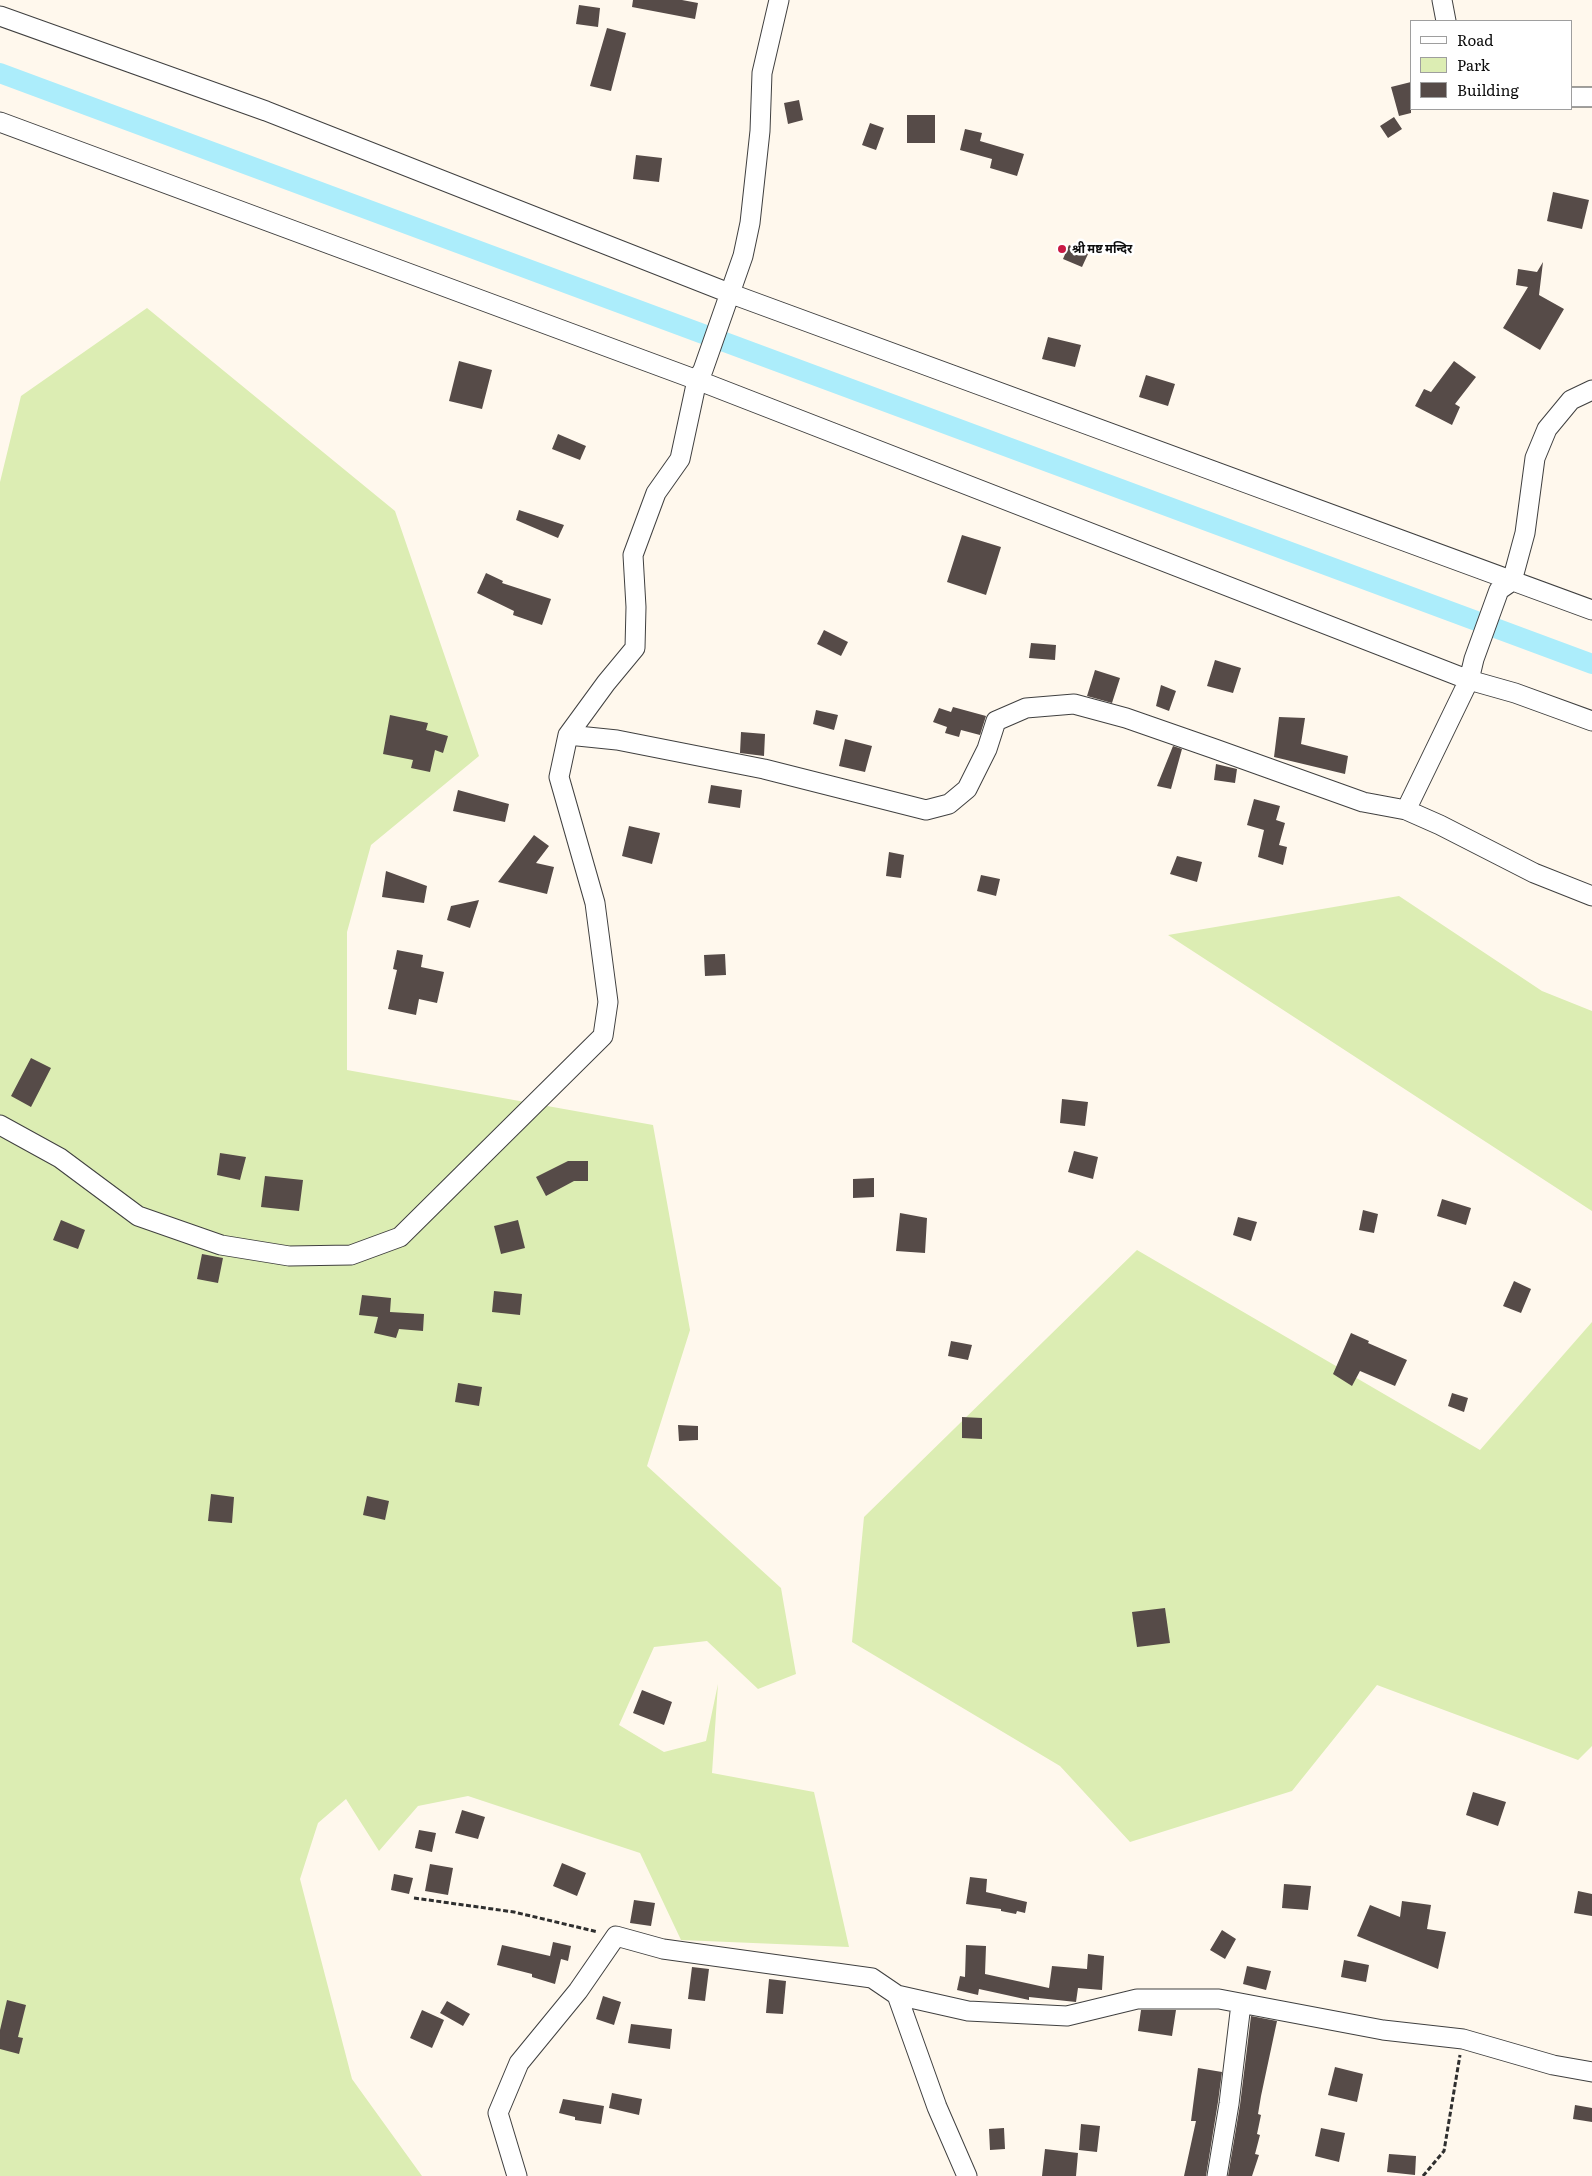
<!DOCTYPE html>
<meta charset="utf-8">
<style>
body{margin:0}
#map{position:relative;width:1592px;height:2176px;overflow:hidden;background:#fff8ed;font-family:Literata,serif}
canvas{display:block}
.legend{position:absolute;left:1410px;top:20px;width:162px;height:90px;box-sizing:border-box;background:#fff;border:1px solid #9e9e9e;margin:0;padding:6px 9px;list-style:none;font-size:15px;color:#0d0d0d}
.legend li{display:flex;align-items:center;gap:10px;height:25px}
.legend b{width:25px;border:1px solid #9e9e9e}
</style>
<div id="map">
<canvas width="1592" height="2176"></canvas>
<ul class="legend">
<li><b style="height:6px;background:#fff"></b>Road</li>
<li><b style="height:14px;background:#dcedb3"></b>Park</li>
<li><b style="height:14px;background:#564b48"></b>Building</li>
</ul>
</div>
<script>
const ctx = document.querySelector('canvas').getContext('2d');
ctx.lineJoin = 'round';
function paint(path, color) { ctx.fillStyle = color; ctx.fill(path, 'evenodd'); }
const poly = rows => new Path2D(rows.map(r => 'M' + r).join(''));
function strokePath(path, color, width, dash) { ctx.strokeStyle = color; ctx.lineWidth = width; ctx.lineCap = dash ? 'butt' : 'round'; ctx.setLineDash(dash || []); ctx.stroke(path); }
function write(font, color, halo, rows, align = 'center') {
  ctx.font = font + ' Literata,"Noto Sans Devanagari",serif'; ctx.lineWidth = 5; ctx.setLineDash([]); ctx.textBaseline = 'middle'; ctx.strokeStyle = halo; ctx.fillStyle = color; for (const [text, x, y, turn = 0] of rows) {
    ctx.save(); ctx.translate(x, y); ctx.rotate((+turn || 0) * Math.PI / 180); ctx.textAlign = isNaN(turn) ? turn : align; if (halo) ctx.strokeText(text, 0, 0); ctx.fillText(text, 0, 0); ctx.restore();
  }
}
paint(poly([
 [147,308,395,511,479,756,371,845,347,932,347,1070,653,1125,690,1330,647,1466,781,1588,796,1674,758,1689,707,1641,654,1647,619,1725,664,1752,706,1741,718,1684,712,1773,814,1792,849,1947,681,1940,640,1853,468,1796,418,1806,379,1851,346,1799,318,1823,300,1879,352,2079,422,2176,0,2176,0,482,21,396],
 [1399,896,1542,991,1592,1011,1592,1211,1168,935],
 [1137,1250,1480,1450,1592,1322,1592,1746,1578,1760,1377,1685,1292,1791,1130,1842,1060,1766,852,1642,864,1517]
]), '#dcedb3');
strokePath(poly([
 [0,73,1592,664]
]), '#acedfb', 20);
paint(poly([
 [633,0,682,0,698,3,695,19,632,7],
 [579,5,600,8,598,27,576,24],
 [607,28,626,33,611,91,590,86],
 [1411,82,1411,113,1399,116,1391,87],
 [799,100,803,120,788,124,784,103],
 [907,115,935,115,935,143,907,143],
 [1394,117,1402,129,1388,138,1380,126],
 [870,123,884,128,876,150,862,145],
 [965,129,982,133,980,141,1024,154,1017,176,990,168,992,159,960,150],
 [636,155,662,158,659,182,633,179],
 [1553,192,1589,200,1582,229,1547,221],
 [1069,245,1088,254,1082,267,1063,259],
 [1543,262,1539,295,1564,309,1540,350,1503,328,1528,287,1516,285,1518,269,1537,272],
 [1048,337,1081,345,1075,367,1042,359],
 [459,361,492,370,482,409,449,401],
 [1454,361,1476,377,1455,404,1460,407,1452,425,1415,406,1424,389,1431,392],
 [1146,375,1175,384,1168,406,1139,397],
 [558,434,586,446,580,460,552,449],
 [519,510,564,525,558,538,516,520],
 [962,535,1001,547,986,595,947,582],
 [486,573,503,581,502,583,551,599,542,625,513,615,514,611,477,593],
 [824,630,848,642,841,656,817,644],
 [1031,643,1056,645,1055,660,1029,658],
 [1215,660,1241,668,1233,693,1207,686],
 [1095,670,1120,678,1112,703,1087,696],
 [1161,685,1176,691,1169,711,1156,706],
 [953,707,986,716,980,735,961,730,959,737,945,733,947,727,933,722,939,708,951,712],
 [816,710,838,715,834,730,813,724],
 [390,715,428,723,426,730,448,736,443,753,435,750,430,772,411,768,413,760,383,754],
 [1279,717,1305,718,1301,744,1348,756,1345,774,1274,757],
 [741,732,765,734,764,756,740,753],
 [845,739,872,746,865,772,839,766],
 [1173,746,1182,749,1171,789,1157,786],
 [1216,764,1237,769,1235,783,1214,780],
 [711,785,742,790,740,808,708,803],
 [458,790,509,804,505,822,453,811],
 [1254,799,1280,806,1276,820,1285,823,1279,845,1287,847,1283,865,1258,857,1264,830,1247,825],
 [629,826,660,833,652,864,622,856],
 [534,835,549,846,536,863,554,867,547,894,498,882],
 [889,852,904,855,901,878,886,876],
 [1177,856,1202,862,1197,882,1170,874],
 [386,871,427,886,424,903,382,897],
 [981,875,1000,879,996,896,977,891],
 [479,900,470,928,447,920,451,906],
 [397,950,423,955,421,967,444,972,437,1003,419,999,416,1015,388,1009,397,970,393,969],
 [725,954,726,975,705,976,704,955],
 [31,1058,51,1068,31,1107,11,1096],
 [1062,1099,1088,1102,1085,1126,1060,1123],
 [1074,1151,1098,1157,1093,1179,1068,1172],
 [220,1153,246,1157,240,1180,217,1175],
 [568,1161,588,1161,588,1181,574,1181,546,1196,536,1177],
 [265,1176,303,1180,299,1211,261,1207],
 [874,1178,874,1197,853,1198,853,1179],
 [1442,1199,1471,1208,1466,1225,1437,1216],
 [1363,1210,1378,1214,1374,1233,1359,1230],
 [900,1213,927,1218,925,1253,896,1251],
 [1238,1217,1257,1222,1251,1241,1233,1235],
 [61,1220,85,1230,78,1249,53,1240],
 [518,1220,525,1248,501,1254,494,1226],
 [202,1254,223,1258,218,1283,197,1279],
 [1514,1281,1531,1289,1521,1313,1503,1306],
 [494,1291,522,1294,520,1315,492,1312],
 [362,1295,391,1298,390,1312,424,1314,423,1331,399,1329,396,1338,374,1333,378,1317,359,1315],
 [1351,1333,1369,1341,1368,1343,1407,1360,1395,1386,1360,1371,1352,1386,1333,1374],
 [951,1341,972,1345,968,1360,948,1356],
 [458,1383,482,1387,479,1406,455,1402],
 [1452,1393,1468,1398,1464,1412,1448,1406],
 [962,1417,982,1418,982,1439,962,1438],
 [678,1425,698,1426,698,1440,679,1441],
 [211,1494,234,1497,232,1523,208,1521],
 [367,1496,389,1501,385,1520,363,1515],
 [1165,1608,1170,1643,1137,1647,1132,1612],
 [642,1690,672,1702,664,1725,633,1713],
 [1473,1792,1506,1802,1498,1826,1466,1815],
 [462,1810,485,1817,478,1839,455,1833],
 [419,1830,436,1833,432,1852,415,1848],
 [562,1863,586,1873,577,1896,553,1886],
 [430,1864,453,1868,448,1895,425,1891],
 [394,1874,413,1878,409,1894,391,1890],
 [970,1877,987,1879,986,1892,1027,1902,1025,1913,1017,1911,1016,1914,1001,1911,1001,1909,966,1904],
 [1284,1884,1311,1886,1308,1910,1282,1908],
 [1578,1891,1592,1894,1592,1916,1574,1913],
 [634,1900,655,1903,651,1926,630,1923],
 [1402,1901,1431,1905,1427,1929,1446,1932,1438,1969,1357,1936,1370,1905,1400,1917],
 [1222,1930,1236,1939,1225,1959,1210,1950],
 [553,1942,571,1946,568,1961,561,1959,555,1984,532,1977,532,1974,497,1965,502,1945,550,1956],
 [966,1945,986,1946,985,1974,1049,1988,1052,1966,1087,1969,1088,1954,1104,1956,1102,1990,1078,1988,1076,2002,1029,1997,1029,2000,979,1989,978,1995,957,1990,960,1976,965,1977],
 [1344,1960,1369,1965,1366,1982,1341,1977],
 [1247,1966,1271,1971,1266,1990,1243,1984],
 [692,1967,709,1969,705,2001,688,1999],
 [769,1979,786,1981,783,2014,766,2013],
 [603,1996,621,2002,614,2025,596,2019],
 [7,2000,26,2005,18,2037,23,2038,19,2054,0,2049,0,2030],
 [447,2001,470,2014,463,2026,440,2013],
 [422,2010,444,2020,432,2048,410,2038],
 [1141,2010,1176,2010,1172,2036,1138,2031],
 [1251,2016,1277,2021,1261,2096,1258,2114,1261,2115,1257,2134,1260,2135,1255,2154,1259,2155,1252,2176,1228,2176,1240,2105],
 [631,2024,672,2029,670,2049,628,2043],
 [1335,2067,1363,2074,1357,2102,1328,2095],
 [1198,2068,1222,2072,1218,2102,1206,2176,1184,2176,1196,2121,1191,2121],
 [612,2093,642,2099,639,2115,609,2108],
 [563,2099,604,2106,601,2124,575,2120,575,2117,559,2113],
 [1575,2105,1592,2108,1592,2122,1573,2119],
 [1081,2124,1100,2126,1097,2152,1079,2150],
 [1004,2128,1005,2149,990,2150,989,2129],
 [1321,2128,1345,2133,1339,2162,1315,2156],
 [1045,2149,1078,2153,1076,2176,1042,2176],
 [1389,2154,1416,2156,1415,2175,1387,2172]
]), '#564b48');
const minor = poly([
 [1442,0,1446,21],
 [0,16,266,111,729,293,1592,610],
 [1571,97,1592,97],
 [0,122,697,380,1469,680,1515,693,1592,721],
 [568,735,617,740,764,769,926,810,949,804,967,789,987,749,996,721,1026,708,1074,704,1126,718,1215,749,1363,802,1406,810,1469,680,1474,659,1499,590,1512,581,1525,533,1535,458,1547,429,1571,400,1592,390],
 [1406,810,1440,825,1534,873,1592,896],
 [0,1125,60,1158,138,1216,221,1245,289,1256,351,1255,400,1237,603,1036,608,1002,595,903,559,777,568,735,606,683,635,648,636,607,633,555,656,493,680,459,697,380,703,370,743,256,750,223,760,131,762,73,779,0],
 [897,1995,937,2107,967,2176],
 [517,2176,498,2113,519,2063,578,1991,616,1936,663,1949,872,1978,897,1995,968,2011,1067,2016,1137,1999,1219,1999,1383,2030,1463,2039,1553,2065,1592,2072],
 [1217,2176,1229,2104,1241,2004]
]);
strokePath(minor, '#404040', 21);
strokePath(poly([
 [414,1898,514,1912,598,1932],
 [1423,2176,1444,2151,1460,2055]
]), '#2f2f2f', 3, [5, 2.5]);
strokePath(minor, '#fff', 19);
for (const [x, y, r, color] of [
 [1062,249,5,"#c91943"]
]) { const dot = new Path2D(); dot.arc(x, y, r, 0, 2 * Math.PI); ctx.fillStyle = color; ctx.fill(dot); strokePath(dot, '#fff', 2); }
write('bold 12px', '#0d0d0d', '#fff', [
 ["श्री मष्ट मन्दिर",1072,249]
], 'left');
</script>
